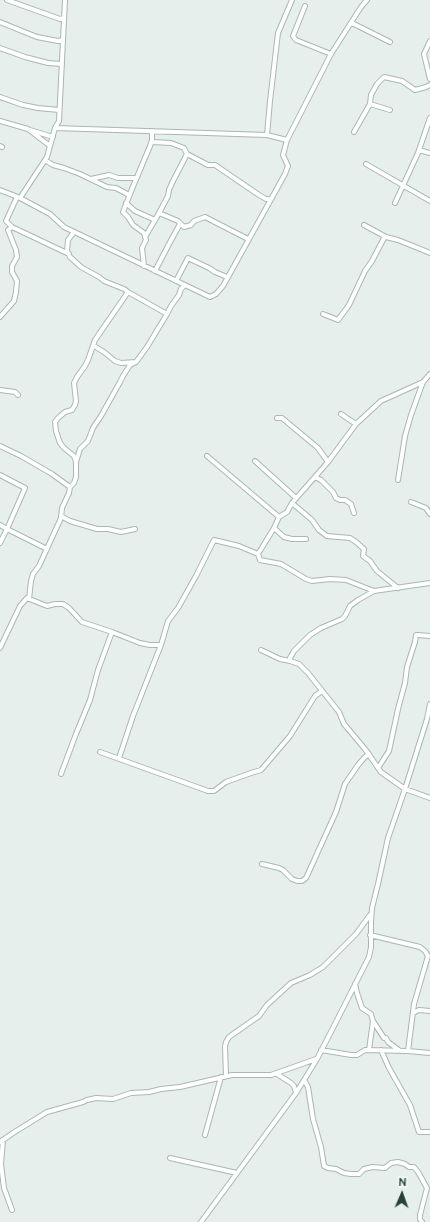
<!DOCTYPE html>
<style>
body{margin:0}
#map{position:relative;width:430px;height:1222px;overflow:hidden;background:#e6efeb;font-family:Ubuntu,sans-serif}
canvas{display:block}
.north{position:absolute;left:382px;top:1174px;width:40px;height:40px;-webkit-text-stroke:3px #f7fbf9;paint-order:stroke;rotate:2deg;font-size:11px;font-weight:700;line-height:16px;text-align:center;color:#24423a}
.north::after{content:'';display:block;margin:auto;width:14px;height:18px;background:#24423a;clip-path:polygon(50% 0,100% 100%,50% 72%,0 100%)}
</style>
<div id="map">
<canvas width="430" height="1222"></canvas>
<div class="north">N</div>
</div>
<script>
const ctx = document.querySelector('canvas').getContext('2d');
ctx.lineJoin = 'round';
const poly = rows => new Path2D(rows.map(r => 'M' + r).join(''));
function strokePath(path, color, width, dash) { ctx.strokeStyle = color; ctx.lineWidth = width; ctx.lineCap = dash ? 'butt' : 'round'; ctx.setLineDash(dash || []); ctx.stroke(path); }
const minor = poly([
 [7,0,60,19,64,18],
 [65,0,59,121,55,128,267,135,287,140],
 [305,6,293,36,296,40,331,54],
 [0,22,37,37,58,41,63,40],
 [352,23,390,42],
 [430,41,424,54,430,79],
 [0,48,25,57,48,63,62,64],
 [0,97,23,105,38,108,59,110],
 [370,104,390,110],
 [0,121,28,129,50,146],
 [55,128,47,157,20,198,50,214,64,227,210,297,216,294,223,286,285,174,288,166,283,155,287,140,331,54,361,7,367,0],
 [30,130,53,137],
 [354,132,370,104,371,95,377,84,384,77,402,81,415,90,426,87,430,85],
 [267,135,270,101,278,33,292,0],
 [152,142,171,143,184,148,187,154,208,165,215,165,259,195,266,199,271,199],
 [0,146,2,147],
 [419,150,430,153],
 [45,160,53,165,64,168,80,174,107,187,116,188,129,195],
 [366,164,430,201],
 [91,179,109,175,118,178,136,178],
 [0,190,18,197],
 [17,197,6,221,12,227,69,254],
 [126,203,135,211,155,220,145,237],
 [395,203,418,153,430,118],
 [159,213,168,196,169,190,172,183,187,154],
 [155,220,159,213,178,221,184,227,191,225,194,221,205,217,248,239],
 [364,225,386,237],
 [74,232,68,240,67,251,70,257,81,267,99,277,104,281,124,289,128,292],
 [144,266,142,248,146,240,144,233,133,225,128,217,123,212,132,189,150,146,152,140,152,131],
 [155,271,169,244,180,224],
 [176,281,188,258,209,268,215,272,227,277],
 [323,314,338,320,349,305,365,271,372,261,384,238,386,237,398,240,430,253],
 [0,317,14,301,16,292,17,281,12,272,12,266,17,257,16,250,8,230,12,227],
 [94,346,104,352,115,361,121,363,136,362,147,347,167,314],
 [0,390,15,392,18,395],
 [341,414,356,424],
 [277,418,282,418,318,448,328,462],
 [0,446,21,456,52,474,70,487,69,493,62,508,61,518,39,566,33,574,31,581,29,599],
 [207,456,279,517],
 [255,461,296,498],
 [76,462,80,449,88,441,93,428,101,416,120,382,123,376,130,365,136,362],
 [0,475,25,488,7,529,0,525],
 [315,477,321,480,333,492,336,498,340,500,345,500,351,504,354,513],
 [398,480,405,436,411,415,423,382],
 [70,487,74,483,76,477,76,462,74,456,64,448,60,443,56,431,55,422,58,418,65,412,72,410,75,405,76,401,74,383,77,377,85,366,88,360,95,340,128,292,167,314,171,306,179,295,181,289,185,285],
 [411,502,426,508,430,514],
 [292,503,312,520,319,530,327,536,350,538,356,542,364,549,363,556,370,561,377,571,398,588],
 [61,516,70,521,97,529,108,529,121,532,135,529],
 [274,528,284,537,292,539,306,539],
 [0,543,7,529,47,549],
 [258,554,260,560,281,564,306,579,312,581,330,579,346,580,374,591,430,583],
 [374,591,358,600,350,606,345,616,342,619,321,628,310,635,294,651,290,658,290,661,299,664,308,673,339,712,344,724,365,749,381,772,405,789,430,798],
 [0,648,20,606,27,598,47,606,55,604,63,604,69,608,82,622,112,632,140,643,150,645,161,645],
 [261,650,280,659,290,661],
 [100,752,208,791,214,791,226,782,251,773,261,770,290,736,315,696,322,691],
 [119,758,133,716,161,645,168,621,178,608,196,576,214,540,239,546,258,554,274,528,279,517,287,512,292,503,328,462,356,424,381,401,423,382,430,374],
 [378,768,389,751,398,709,405,683,407,667,415,642,416,635,418,635,430,636],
 [61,774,76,734,90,700,98,670,112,632],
 [262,864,279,868,283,870,292,879,297,881,302,881,306,878,336,812,345,784,358,765,364,758,369,754],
 [355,984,357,993,362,1008,371,1014,373,1021,369,1050],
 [413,1013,419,1010,430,1011],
 [373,1021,384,1038,386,1038,388,1042,400,1051],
 [321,1050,351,1055,357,1055,365,1050,408,1051,414,1004,428,956,425,951,420,947,370,935],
 [381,1050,389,1068,410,1105,419,1132,430,1132],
 [408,1051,430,1053],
 [277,1074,291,1083,294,1086,296,1093],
 [226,1076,225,1047,226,1042,229,1037,259,1016,267,1005,291,983,310,975,323,967,356,934,370,915],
 [304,1080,308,1087,313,1119,321,1147,324,1166,328,1168,336,1169,344,1173,351,1174,359,1174,364,1169,372,1167,385,1168,391,1163,398,1162,405,1164,409,1167,414,1167,418,1172,427,1188,420,1215,420,1219,422,1222],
 [205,1135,221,1077],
 [3,1140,1,1164,4,1188,12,1210],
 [0,1142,13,1133,47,1112,83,1102,87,1100,96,1098,113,1099,131,1093,149,1092,161,1089,180,1087,232,1075,271,1075,316,1059],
 [170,1158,237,1173],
 [201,1222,296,1093,317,1059,336,1022,369,957,371,947,371,922,372,908,378,884,388,838,405,789,427,719,430,704]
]);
strokePath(minor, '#a8b8b2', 6);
strokePath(minor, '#fff', 4);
</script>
